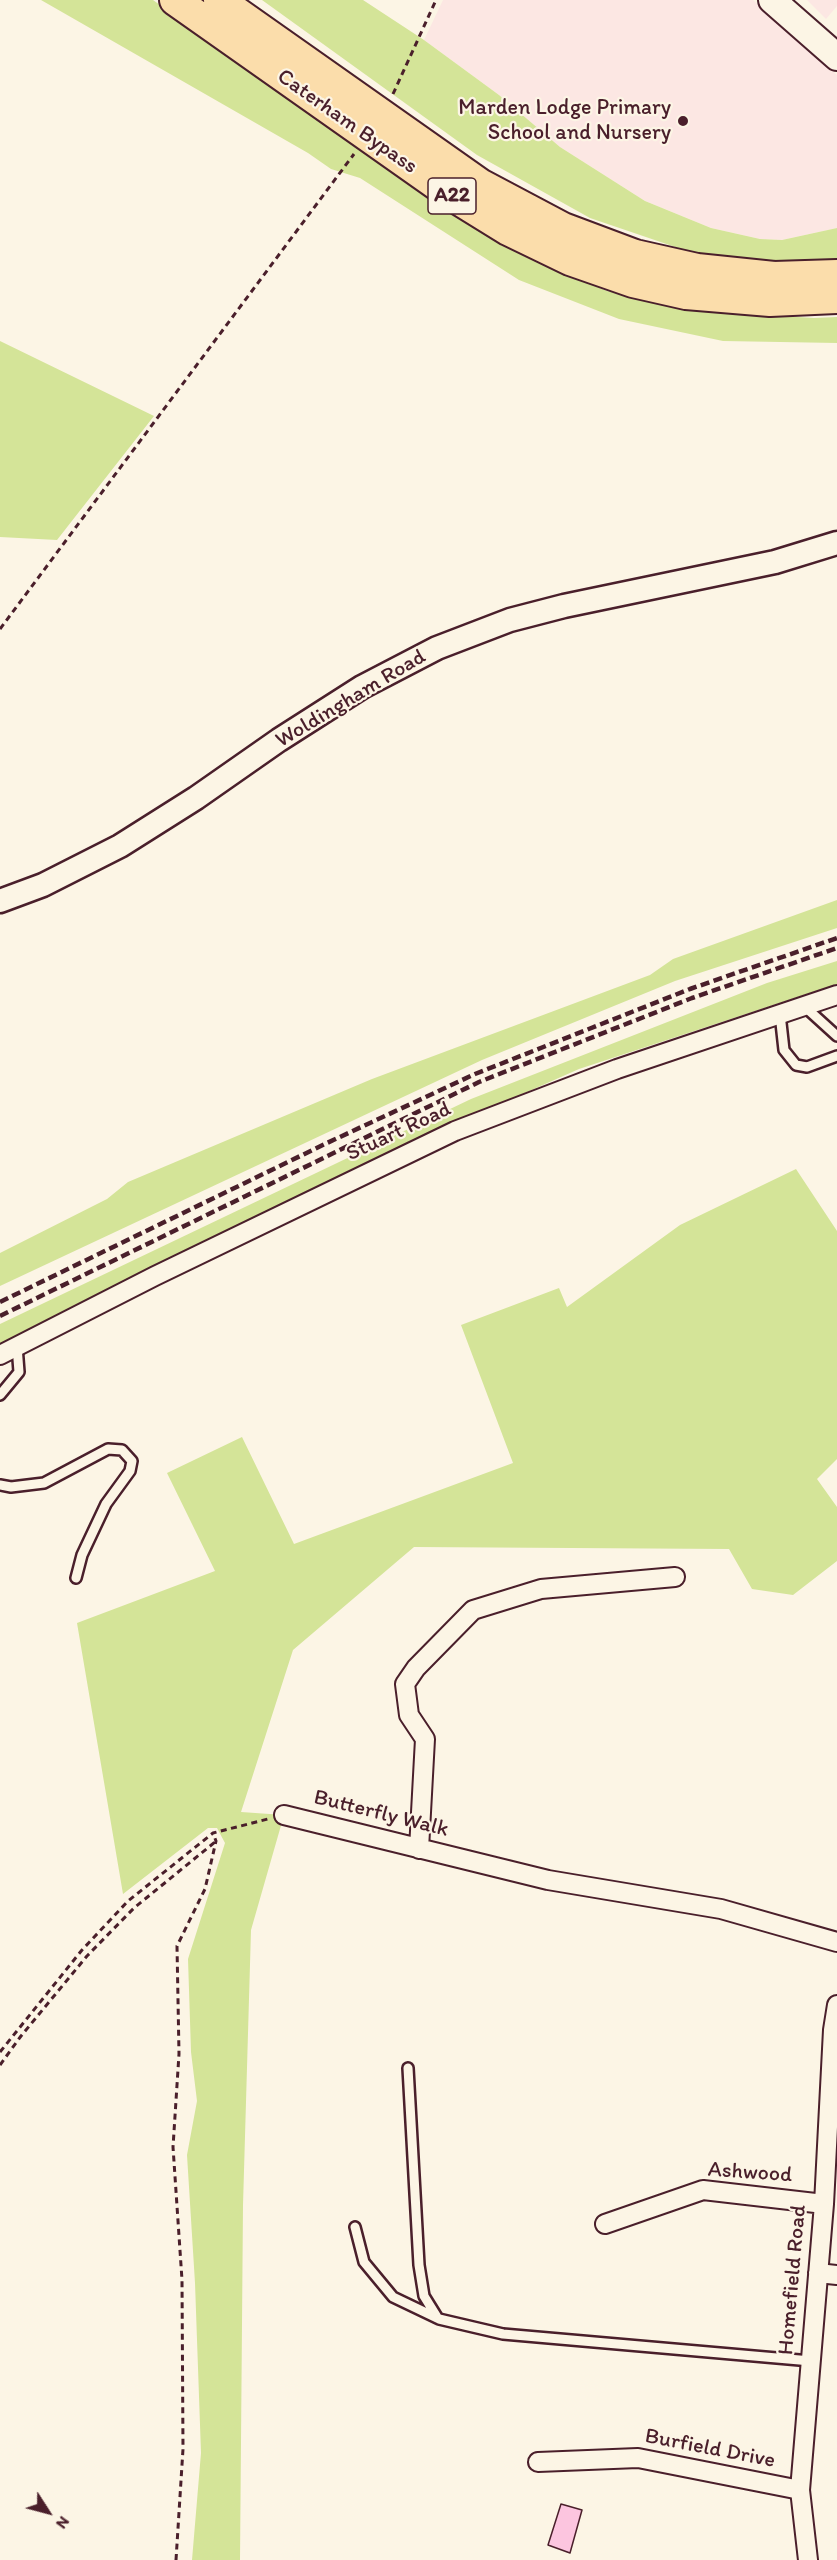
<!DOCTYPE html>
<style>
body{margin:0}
#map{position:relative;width:837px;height:2560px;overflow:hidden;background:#fcf5e5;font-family:Itim,sans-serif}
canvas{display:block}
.north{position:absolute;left:18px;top:2482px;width:60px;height:60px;-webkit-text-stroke:4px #fcf5e5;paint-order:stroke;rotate:126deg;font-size:16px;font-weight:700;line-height:24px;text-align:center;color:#4a1f2b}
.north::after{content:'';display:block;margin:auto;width:21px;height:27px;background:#4a1f2b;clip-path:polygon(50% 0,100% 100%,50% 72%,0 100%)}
</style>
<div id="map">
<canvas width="837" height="2560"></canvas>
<div class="north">N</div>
</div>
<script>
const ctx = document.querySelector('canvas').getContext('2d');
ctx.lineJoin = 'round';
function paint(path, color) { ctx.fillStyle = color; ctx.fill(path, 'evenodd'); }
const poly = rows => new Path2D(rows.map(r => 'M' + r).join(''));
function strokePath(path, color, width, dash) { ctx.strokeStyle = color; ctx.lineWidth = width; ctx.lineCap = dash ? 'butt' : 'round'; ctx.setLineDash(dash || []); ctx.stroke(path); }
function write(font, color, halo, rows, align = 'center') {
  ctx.font = font + ' Itim,sans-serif'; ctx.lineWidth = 4.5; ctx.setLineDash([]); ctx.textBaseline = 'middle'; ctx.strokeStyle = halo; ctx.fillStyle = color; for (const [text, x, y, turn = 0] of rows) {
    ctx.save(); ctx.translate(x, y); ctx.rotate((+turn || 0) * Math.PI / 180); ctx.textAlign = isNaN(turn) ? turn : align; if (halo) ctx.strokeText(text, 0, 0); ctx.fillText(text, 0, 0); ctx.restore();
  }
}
paint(poly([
 [443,0,753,0,837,75,837,228,782,240,760,239,711,228,645,201,560,147,499,95,424,40],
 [807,0,837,0,837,6,826,19]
]), '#fce7e3');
paint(poly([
 [41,0,153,0,440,205,524,256,607,291,700,311,814,318,837,317,837,343,723,341,619,319,519,280,360,178,331,169,308,153],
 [262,0,363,0,424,40,499,95,560,147,645,201,711,228,760,239,782,240,837,228,837,261,767,261,690,252,590,218,477,155],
 [0,341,154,416,57,540,0,537],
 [837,900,837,928,675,981,482,1060,0,1286,0,1253,107,1199,128,1182,372,1079,650,975,673,959],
 [837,961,837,984,579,1069,353,1169,0,1345,0,1324,471,1099,767,983],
 [796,1169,837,1231,837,1459,817,1479,837,1507,837,1561,793,1595,752,1589,729,1549,414,1547,293,1650,241,1812,284,1815,251,1930,243,2205,240,2560,192,2560,201,2453,195,2283,187,2155,197,2101,191,2052,188,1959,225,1843,217,1828,208,1828,123,1894,77,1623,215,1571,167,1473,242,1437,294,1544,513,1463,461,1325,559,1288,567,1307,680,1225]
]), '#d4e498');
const building = poly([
 [561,2504,582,2510,570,2553,548,2545,561,2504]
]);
paint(building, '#fcc5df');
strokePath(building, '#4a1f2b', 1.5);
const service = poly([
 [804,1006,837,1036],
 [780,1014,784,1050,796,1065,807,1067,837,1056],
 [0,1395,19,1372,17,1346],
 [0,1485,11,1487,44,1483,108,1449,122,1450,132,1461,130,1471,106,1504,82,1555,76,1578],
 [408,2068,419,2265,424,2296,437,2317],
 [355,2227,364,2262,393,2297,439,2319,503,2334,811,2361]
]);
const minor = poly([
 [0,1355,155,1276,455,1131,617,1069,837,995],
 [284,1815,548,1880,721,1909,837,1942],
 [419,1849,425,1739,409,1715,405,1684,416,1668,473,1610,541,1589,675,1577],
 [605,2224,703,2190,824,2204],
 [818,2273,837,2275],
 [538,2462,638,2458,800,2490],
 [808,2560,800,2490,824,2204,833,2030,837,2005]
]);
const tertiary = poly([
 [0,901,43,885,120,846,196,798,279,740,362,687,437,648,510,620,564,606,775,562,837,543]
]);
const secondary = poly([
 [772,0,837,57]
]);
const trunk = poly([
 [175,0,453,196,508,230,570,260,633,282,686,294,770,301,837,298],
 [219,0,480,184,563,228,635,255,697,269,774,277,837,275]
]);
strokePath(service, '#4a1f2b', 14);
strokePath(minor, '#4a1f2b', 22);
strokePath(tertiary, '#4a1f2b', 27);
strokePath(secondary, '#4a1f2b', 30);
strokePath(trunk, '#4a1f2b', 34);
strokePath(poly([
 [393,94,436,0],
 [0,629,354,154],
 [0,2052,82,1950,128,1901,213,1833,268,1819],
 [0,2065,21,2036,87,1956,134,1908,215,1842],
 [176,2560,183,2449,182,2280,173,2147,179,2054,177,1946,205,1889,216,1841,213,1833]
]), '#4a1f2b', 3, [6, 4.5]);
strokePath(service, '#fcf5e5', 9);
strokePath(minor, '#fcf5e5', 18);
strokePath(tertiary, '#fcf5e5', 22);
strokePath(secondary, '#fcf5e5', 26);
strokePath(trunk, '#fbddab', 30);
strokePath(poly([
 [0,1302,327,1143,475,1074,690,989,837,938],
 [0,1316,479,1082,692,998,837,948]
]), '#4a1f2b', 4.5, [9, 4.5]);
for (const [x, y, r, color] of [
 [683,121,6,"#4a1f2b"]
]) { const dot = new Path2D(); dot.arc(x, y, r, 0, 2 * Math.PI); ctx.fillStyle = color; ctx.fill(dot); strokePath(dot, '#fcf5e5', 2); }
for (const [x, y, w] of [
 [452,196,48]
]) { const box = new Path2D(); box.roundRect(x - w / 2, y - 18, w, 36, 4.5); ctx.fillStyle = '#fcf5e5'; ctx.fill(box); strokePath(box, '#4a1f2b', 1.5); }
write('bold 21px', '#4a1f2b', null, [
 ["A22",452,196]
]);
write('22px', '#4a1f2b', '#fcf5e5', [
 ["Marden Lodge Primary",671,108],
 ["School and Nursery",671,133]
], 'right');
write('22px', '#4a1f2b', '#fcf5e5', [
 ["Caterham Bypass",347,122,35],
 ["Woldingham Road",351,699,-31],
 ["Stuart Road",399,1132,-25],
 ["Butterfly Walk",381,1814,14],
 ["Ashwood",750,2173,4],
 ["Homefield Road",793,2280,-85],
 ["Burfield Drive",710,2449,11]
]);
</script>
